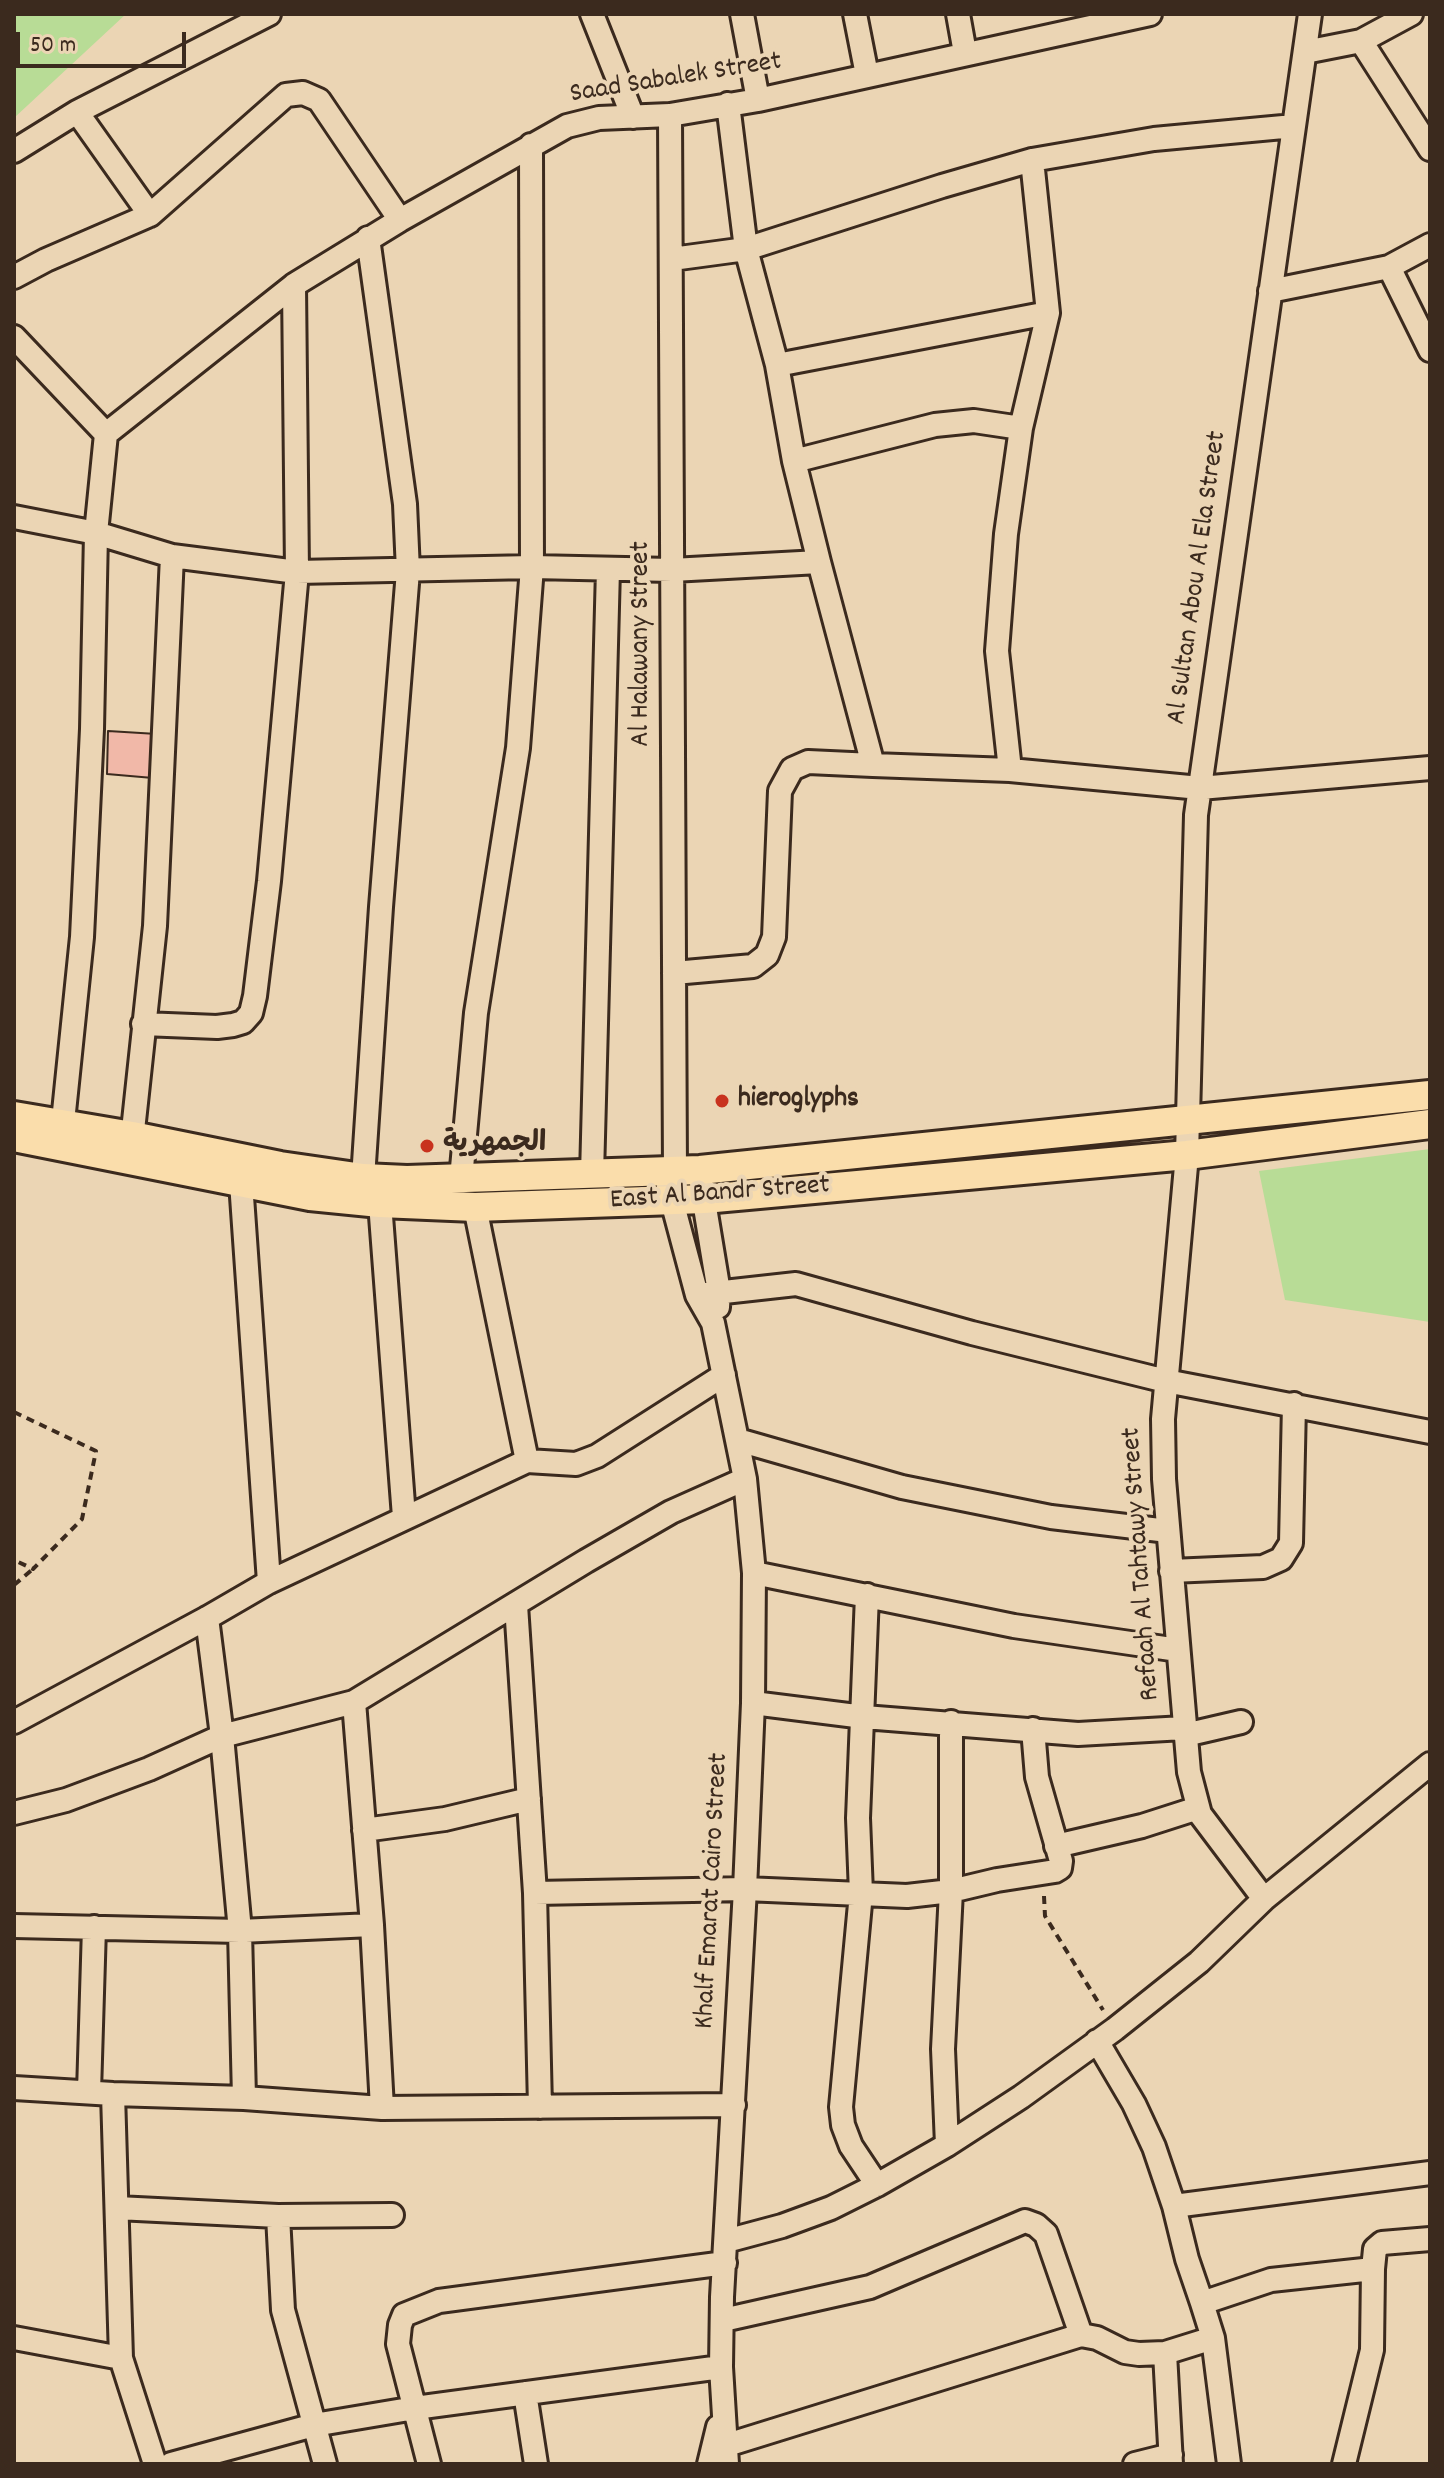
<!DOCTYPE html>
<meta charset="utf-8">
<style>
body{margin:0}
#map{position:relative;width:1444px;height:2478px;overflow:hidden;background:#ebd5b4;font-family:Dekko,sans-serif}
canvas{display:block}
.frame{position:absolute;inset:0;border:16px solid #3b2a1e;pointer-events:none}
.scale{position:absolute;left:16px;top:32px;width:170px;height:36px;box-sizing:border-box;border:4px solid #3b2a1e;border-top:0;padding-left:10px;font-size:24px;line-height:28px;white-space:nowrap;color:#3b2a1e;-webkit-text-stroke:6px #ebd5b4;paint-order:stroke}
</style>
<div id="map">
<canvas width="1444" height="2478"></canvas>
<div class="frame"></div>
<div class="scale">50 m</div>
</div>
<script>
const ctx = document.querySelector('canvas').getContext('2d');
ctx.lineJoin = 'round';
function paint(path, color) { ctx.fillStyle = color; ctx.fill(path, 'evenodd'); }
const poly = rows => new Path2D(rows.map(r => 'M' + r).join(''));
function strokePath(path, color, width, dash) { ctx.strokeStyle = color; ctx.lineWidth = width; ctx.lineCap = dash ? 'butt' : 'round'; ctx.setLineDash(dash || []); ctx.stroke(path); }
function write(font, color, halo, rows, align = 'center') {
  ctx.font = font + ' Dekko,"Playpen Sans Arabic",sans-serif'; ctx.lineWidth = 8; ctx.setLineDash([]); ctx.textBaseline = 'middle'; ctx.strokeStyle = halo; ctx.fillStyle = color; for (const [text, x, y, turn = 0] of rows) {
    ctx.save(); ctx.translate(x, y); ctx.rotate((+turn || 0) * Math.PI / 180); ctx.textAlign = isNaN(turn) ? turn : align; if (halo) ctx.strokeText(text, 0, 0); ctx.fillText(text, 0, 0); ctx.restore();
  }
}
paint(poly([
 [14,14,126,14,14,118],
 [1430,1149,1430,1322,1285,1300,1259,1171]
]), '#b8dc96');
const building = poly([
 [108,731,157,734,153,778,107,774,108,731]
]);
paint(building, '#f1b8a8');
strokePath(building, '#3b2a1e', 2);
const minor = poly([
 [592,14,633,117],
 [742,14,758,100],
 [855,14,867,75],
 [958,14,965,53],
 [1361,41,1430,149],
 [1305,52,1361,41,1411,14],
 [728,104,746,249,777,365,794,461,819,562,873,765,1010,770,1200,788,1430,768],
 [77,112,150,215],
 [670,115,675,1172],
 [14,151,77,112,269,14],
 [672,259,746,249,942,186,1032,160,1154,139,1294,126],
 [1389,267,1430,350],
 [14,277,46,260,150,215,286,95,303,93,319,100,400,220],
 [1270,291,1389,267,1430,245],
 [14,337,106,434,96,533,14,517],
 [777,365,1048,313],
 [106,434,294,285,400,220,567,126,599,118,670,115,758,100,1150,14],
 [794,461,935,425,974,421,1021,428],
 [1010,770,997,651,1006,534,1021,428,1048,313,1032,160],
 [674,973,753,966,767,955,774,937,780,791,792,769,808,762,873,765],
 [143,1024,217,1027,233,1025,243,1022,251,1013,255,996,269,881,297,572,294,285],
 [61,1141,82,937,92,729,96,533,172,556,297,572,532,567,672,570,819,562],
 [131,1149,155,926,172,556],
 [240,1168,269,1582],
 [592,1175,608,569],
 [363,1178,381,907,408,571,405,504,368,238],
 [461,1179,476,1013,518,748,532,567,531,145],
 [701,1183,719,1292,718,1307],
 [668,1186,697,1295,713,1323,745,1479,754,1573,753,1703,745,1889,722,2297,721,2367,727,2464],
 [380,1203,404,1517],
 [697,1295,796,1284,972,1333,1166,1381,1430,1432],
 [738,1440,902,1487,1051,1517,1168,1531],
 [527,1461,576,1464,597,1456,724,1375],
 [1171,1571,1263,1567,1281,1559,1291,1543,1294,1404],
 [754,1573,1014,1626,1178,1650],
 [867,1595,858,1818,861,1893,841,2107,843,2125,851,2146,877,2185],
 [516,1605,535,1893,540,2107],
 [207,1618,222,1736,240,1931,244,2098],
 [354,1702,372,1925,382,2108],
 [753,1703,864,1717,1078,1734,1184,1728],
 [14,1722,207,1618,269,1582,527,1461,475,1207],
 [1185,1735,1241,1722],
 [14,1813,66,1800,149,1769,222,1736,354,1702,586,1561,671,1512,745,1479],
 [364,1830,445,1819,529,1799],
 [1056,1846,1142,1826,1198,1808],
 [535,1893,745,1889,907,1896,951,1891,997,1880,1055,1871,1060,1868,1061,1861,1037,1777,1033,1729],
 [1264,1899,1200,1814,1189,1772,1164,1479,1163,1419,1187,1155,1196,815,1310,14],
 [14,1926,240,1931,372,1925],
 [1097,2041,1134,2104,1154,2147,1174,2206,1430,2173],
 [14,2088,113,2094,244,2098,382,2108,734,2105],
 [89,2092,94,1927],
 [113,2094,121,2358,155,2464],
 [947,2145,943,2049,951,1891,951,1722],
 [1174,2206,1187,2259,1202,2303],
 [117,2208,278,2216,392,2215],
 [278,2216,283,2310,325,2464],
 [726,2241,782,2226,831,2208,877,2185,947,2145,1021,2097,1115,2029,1199,1962,1264,1899,1430,1764],
 [723,2320,870,2287,1025,2221,1036,2225,1046,2234,1081,2335],
 [14,2338,121,2358],
 [1165,2353,1171,2464],
 [525,2393,536,2464],
 [727,2445,1081,2335,1097,2338,1125,2352,1139,2354,1165,2353,1213,2338],
 [171,2464,314,2425,415,2408,721,2367],
 [429,2464,398,2344,400,2325,404,2315,439,2301,725,2263],
 [709,2464,718,2427],
 [1135,2464,1171,2455],
 [1229,2464,1213,2338,1202,2303,1271,2280,1373,2269,1375,2249,1382,2243,1430,2239],
 [1344,2464,1372,2350,1373,2269]
]);
const major = poly([
 [14,1116,132,1136,280,1166,363,1178,407,1180,700,1170,1430,1095],
 [14,1137,310,1196,380,1203,475,1207,704,1199,1187,1155,1430,1124]
]);
strokePath(minor, '#3b2a1e', 28);
strokePath(major, '#3b2a1e', 34);
strokePath(poly([
 [14,1412,96,1451,82,1519,33,1569,14,1560],
 [14,1585,33,1569],
 [1044,1896,1045,1916,1103,2010]
]), '#3b2a1e', 4, [8, 6]);
strokePath(minor, '#ebd5b4', 22);
strokePath(major, '#faddab', 28);
for (const [x, y, r, color] of [
 [722,1101,8,"#c8321e"],
 [427,1146,8,"#c8321e"]
]) { const dot = new Path2D(); dot.arc(x, y, r, 0, 2 * Math.PI); ctx.fillStyle = color; ctx.fill(dot); strokePath(dot, '#ebd5b4', 3); }
write('28px', '#3b2a1e', '#ebd5b4', [
 ["Saad Sabalek Street",676,80,-9],
 ["Al Sultan Abou Al Ela Street",1199,578,-82],
 ["Al Halawany Street",643,644,-90],
 ["East Al Bandr Street",720,1195,-4],
 ["Refaah Al Tahtawy Street",1143,1564,-94],
 ["Khalf Emarat Cairo Street",714,1891,-87]
]);
write('bold 28px', '#3b2a1e', '#ebd5b4', [
 ["hieroglyphs",738,1101],
 ["الجمهرية",443,1146]
], 'left');
</script>
